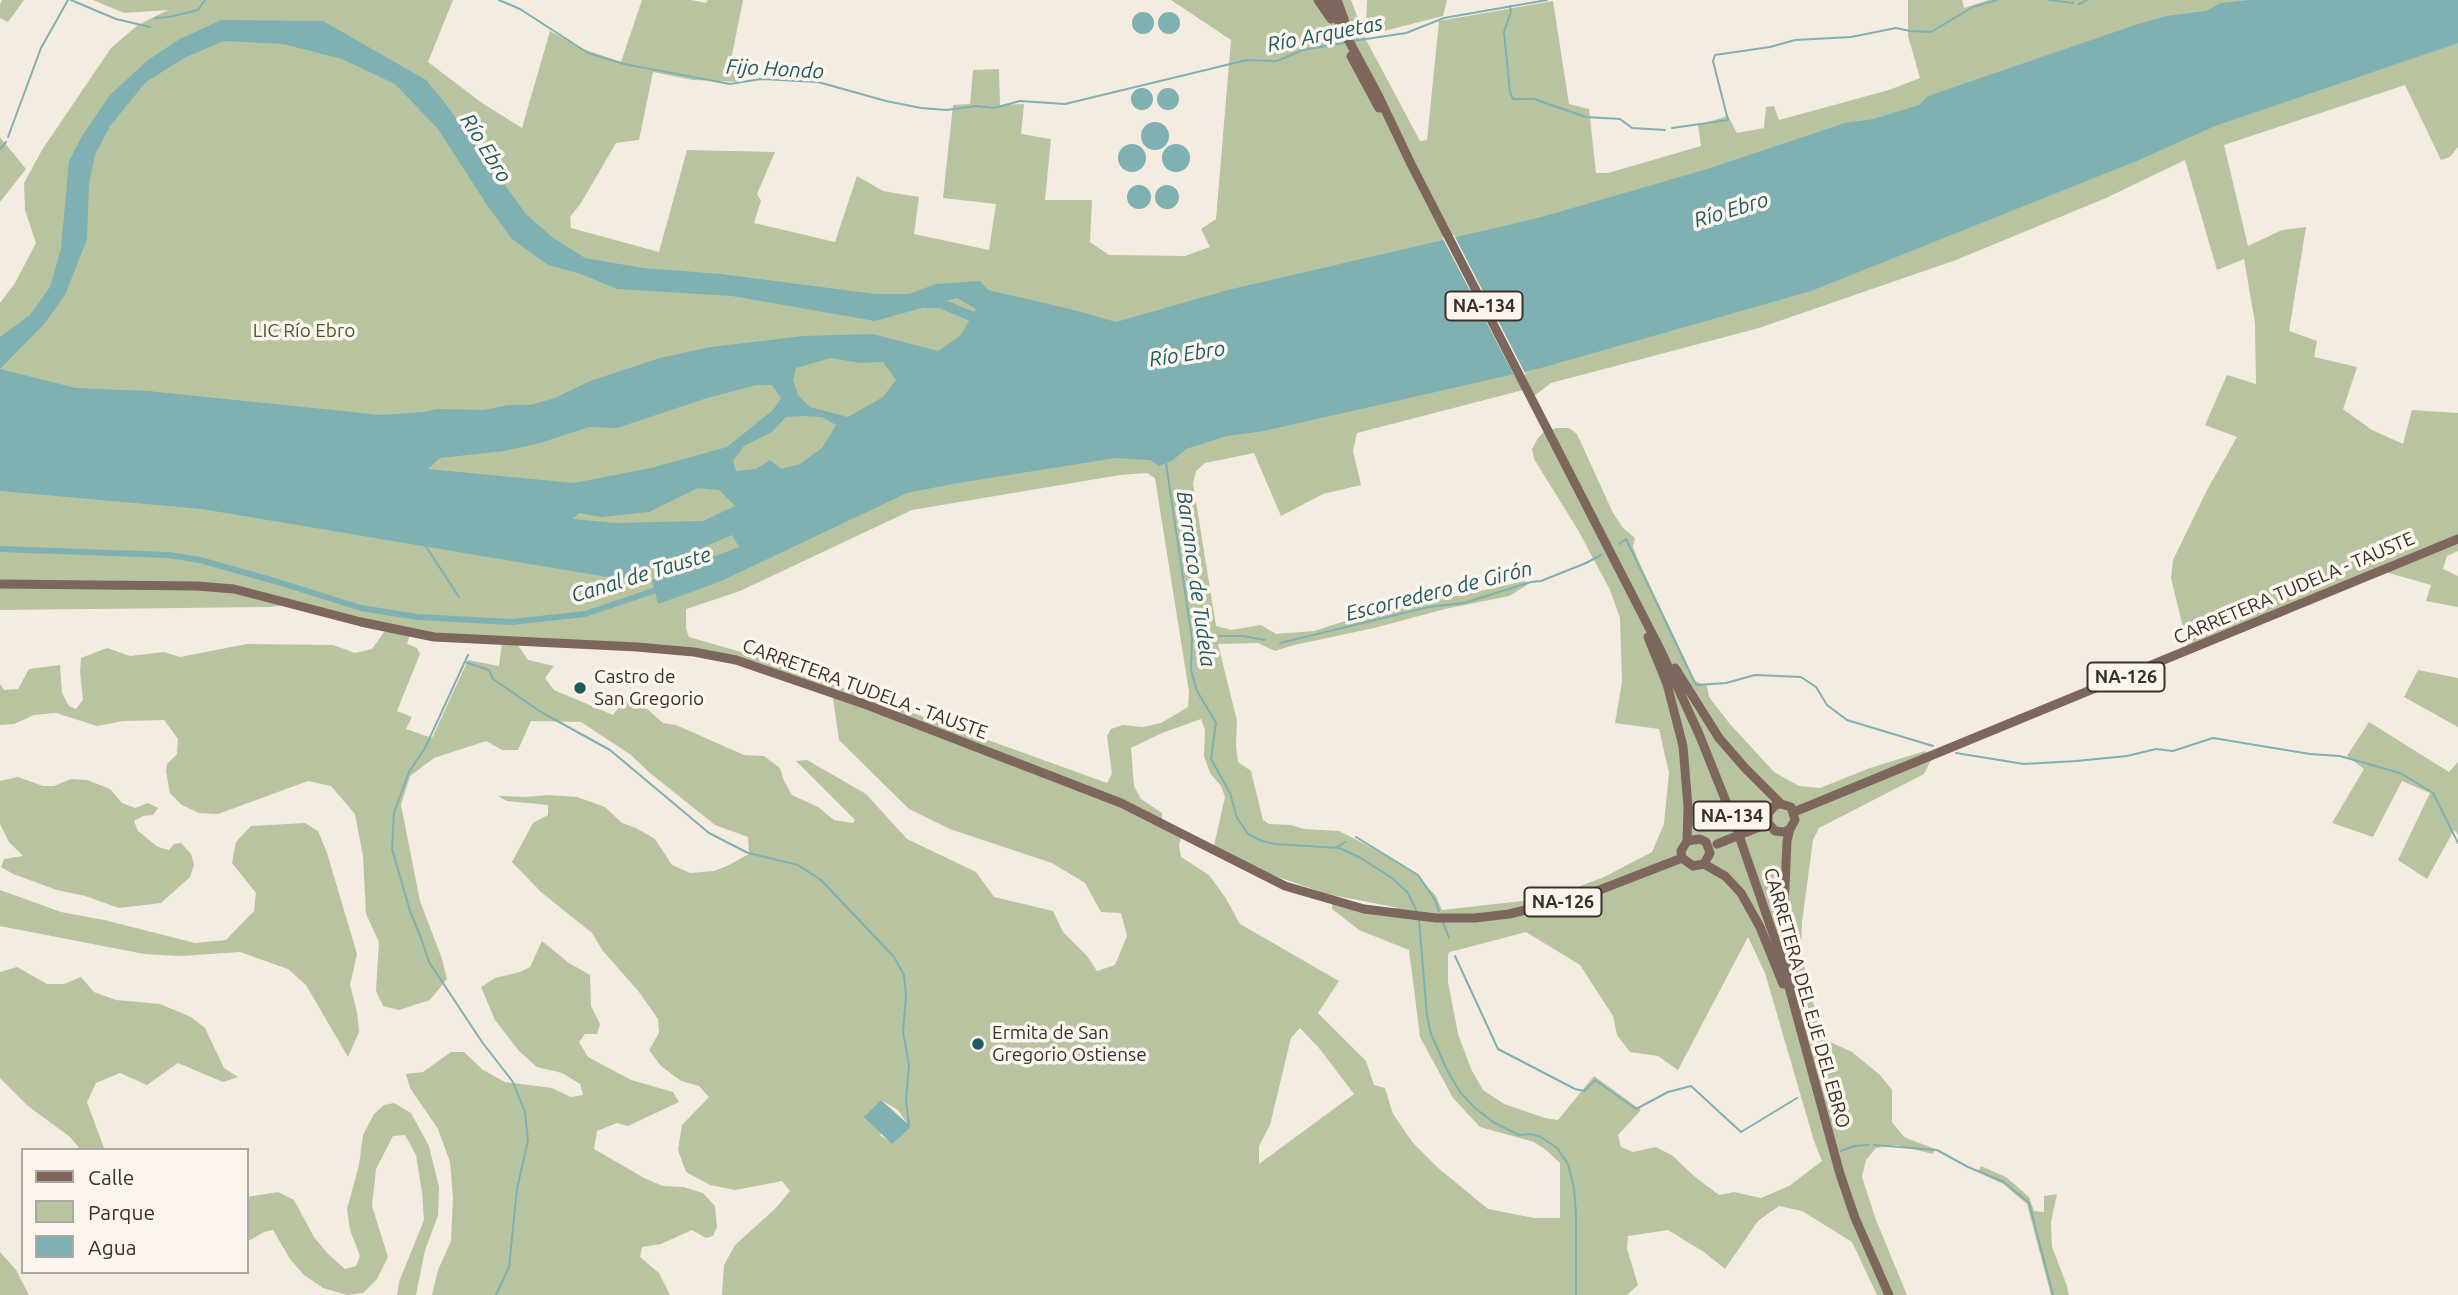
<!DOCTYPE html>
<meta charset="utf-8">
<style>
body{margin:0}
#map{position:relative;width:2458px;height:1295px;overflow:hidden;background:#f4ebe1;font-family:Ubuntu,sans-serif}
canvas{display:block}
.legend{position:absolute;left:21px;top:1148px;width:228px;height:126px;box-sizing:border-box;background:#fbf5ee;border:2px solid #aea6a0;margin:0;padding:9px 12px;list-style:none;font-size:21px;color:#3b302b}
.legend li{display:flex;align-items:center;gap:14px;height:35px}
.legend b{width:35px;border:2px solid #aea6a0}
</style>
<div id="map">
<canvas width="2458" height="1295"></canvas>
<ul class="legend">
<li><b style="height:9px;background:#7d675c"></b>Calle</li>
<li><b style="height:19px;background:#b8c4a0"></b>Parque</li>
<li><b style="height:19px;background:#7fb0b2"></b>Agua</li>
</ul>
</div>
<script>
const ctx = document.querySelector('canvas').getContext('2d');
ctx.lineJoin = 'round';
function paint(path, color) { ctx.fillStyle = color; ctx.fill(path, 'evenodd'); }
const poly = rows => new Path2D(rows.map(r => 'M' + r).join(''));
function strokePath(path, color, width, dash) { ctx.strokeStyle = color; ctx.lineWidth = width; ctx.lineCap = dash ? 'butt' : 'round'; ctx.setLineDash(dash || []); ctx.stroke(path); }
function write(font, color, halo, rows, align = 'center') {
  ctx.font = font + ' Ubuntu,sans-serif'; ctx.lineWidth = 7; ctx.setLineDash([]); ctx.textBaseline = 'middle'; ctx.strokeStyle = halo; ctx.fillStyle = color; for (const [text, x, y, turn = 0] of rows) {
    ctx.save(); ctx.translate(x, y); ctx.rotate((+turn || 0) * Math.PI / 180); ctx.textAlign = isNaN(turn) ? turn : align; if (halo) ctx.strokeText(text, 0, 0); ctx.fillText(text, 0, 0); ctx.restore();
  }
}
paint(poly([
 [2,0,24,0,8,22,0,18,0,4],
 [93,0,453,0,428,62,482,103,522,128,550,31,583,49,621,62,642,0,691,0,706,3,708,0,743,0,731,60,741,82,693,80,653,72,639,140,616,143,581,203,570,217,571,228,659,252,687,150,775,152,757,194,761,201,754,223,835,242,857,176,883,191,919,197,914,234,989,250,996,204,943,198,953,105,970,104,973,70,999,69,1000,105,1024,104,1021,134,1051,139,1045,200,1092,200,1090,242,1109,255,1185,256,1210,247,1201,229,1216,219,1231,40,1171,0,1351,0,1358,19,1366,21,1367,0,1447,0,1443,16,1364,36,1420,141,1427,140,1439,21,1553,1,1569,104,1589,109,1596,173,1608,173,1701,146,1698,125,1728,116,1737,133,1764,128,1766,107,1774,106,1779,120,1889,90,1920,78,1908,36,1908,0,1962,0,1964,8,1989,0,2458,0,2458,147,2450,157,2441,160,2405,85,2224,145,2248,246,2282,230,2306,227,2289,331,2317,341,2314,357,2357,367,2343,409,2372,430,2403,444,2412,410,2458,413,2458,551,2447,556,2443,569,2458,576,2458,607,2426,601,2431,585,2382,571,2189,652,2171,578,2173,560,2207,490,2237,437,2205,425,2227,375,2256,384,2255,323,2244,259,2217,270,2185,160,2106,198,1956,260,1759,328,1551,383,1534,396,1527,389,1357,433,1353,451,1361,485,1323,494,1281,516,1254,453,1205,463,1196,471,1193,483,1216,626,1231,630,1261,625,1276,634,1314,631,1376,611,1402,608,1525,581,1527,585,1509,596,1445,609,1374,628,1294,645,1275,651,1258,643,1218,644,1237,721,1236,745,1238,762,1251,771,1263,820,1269,824,1291,825,1304,829,1339,831,1365,844,1415,873,1436,896,1442,910,1549,898,1604,877,1652,852,1664,824,1669,773,1659,729,1615,723,1622,682,1620,618,1610,590,1578,530,1534,459,1532,449,1538,438,1548,427,1549,431,1557,428,1569,428,1577,434,1613,513,1623,528,1635,538,1633,547,1639,562,1695,681,1707,686,1709,697,1730,724,1774,772,1799,786,1820,788,1870,768,1925,751,1932,758,1924,774,1819,828,1813,840,1802,922,1801,953,1822,1038,1852,1052,1880,1075,1892,1090,1892,1122,1904,1137,1935,1149,1933,1154,1896,1145,1876,1148,1866,1160,1862,1177,1876,1220,1907,1295,1877,1295,1852,1242,1802,1211,1779,1206,1758,1221,1725,1269,1704,1252,1668,1230,1628,1236,1627,1249,1638,1285,1627,1295,722,1295,724,1265,735,1245,776,1208,790,1191,782,1181,735,1190,710,1185,686,1172,678,1150,682,1125,709,1097,699,1086,681,1081,661,1066,649,1050,659,1033,658,1019,639,992,603,951,592,933,541,892,512,862,533,823,548,815,548,805,507,801,498,796,527,797,548,795,577,797,605,807,622,823,636,828,655,839,672,865,690,873,714,871,727,866,749,854,748,837,715,825,650,773,631,755,581,722,531,721,518,750,502,750,486,741,434,758,410,776,401,805,420,901,442,959,447,979,430,1000,399,1010,383,1006,376,991,379,942,366,914,363,856,355,814,331,786,308,781,218,814,199,813,182,805,170,793,166,771,167,764,177,754,178,739,164,720,123,721,97,726,56,713,34,715,14,724,0,725,0,684,4,690,18,689,29,669,60,665,62,693,69,706,76,709,83,700,80,672,81,658,107,648,130,656,164,652,180,657,247,644,333,645,355,653,372,649,387,628,295,604,269,607,0,610,0,303,15,283,36,243,25,210,24,183,42,150,111,48,138,25,168,10,124,13],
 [1147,473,1155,478,1189,692,1188,707,1161,723,1143,727,1123,725,1111,729,1107,736,1112,774,1107,783,755,656,689,637,686,629,686,609,740,591,912,510,1120,475],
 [410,634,502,642,499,666,468,660,432,738,406,729,412,717,397,711,420,654,417,648,407,644],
 [517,644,690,651,832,692,839,740,909,809,950,829,1052,863,1085,883,1101,912,1121,913,1127,936,1115,965,1097,971,1087,956,1063,932,1053,911,994,897,976,872,907,839,866,794,807,760,796,761,855,820,853,823,834,820,818,807,792,795,784,781,780,768,764,756,744,755,676,725,663,723,645,707,627,697,613,715,554,690,545,678,554,666,528,660],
 [1201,719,1205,730,1204,756,1210,773,1221,786,1225,797,1213,850,1246,866,1327,894,1399,908,1375,908,1333,898,1332,909,1359,930,1409,950,1420,1037,1453,1098,1480,1127,1534,1142,1546,1150,1560,1163,1560,1218,1534,1218,1488,1209,1437,1167,1413,1143,1393,1114,1385,1088,1374,1085,1366,1061,1318,1013,1339,981,1240,924,1225,897,1209,875,1181,857,1179,845,1183,831,1162,822,1162,813,1141,799,1134,786,1131,748,1162,733],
 [1526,932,1580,965,1613,1016,1617,1035,1630,1052,1658,1056,1678,1070,1748,937,1765,973,1814,1141,1822,1161,1789,1186,1761,1198,1734,1192,1719,1195,1694,1176,1673,1156,1656,1147,1633,1152,1621,1147,1618,1135,1641,1110,1594,1076,1558,1120,1545,1118,1504,1104,1483,1090,1471,1069,1458,1034,1448,982,1448,955,1450,952],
 [1300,1028,1319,1048,1354,1094,1259,1164,1259,1146,1270,1125,1291,1038],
 [881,1100,898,1110,909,1126,892,1143,880,1135,882,1133],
 [0,137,26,169,0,202],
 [2418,670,2458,678,2458,727,2404,697],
 [2369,722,2449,772,2458,762,2458,835,2454,830,2427,879,2398,860,2430,793,2402,781,2373,837,2332,823,2364,769,2347,756],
 [18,777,43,786,54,786,71,779,87,780,110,789,122,803,135,808,148,803,158,808,153,815,143,816,134,821,138,831,158,847,169,850,174,844,181,843,191,854,194,865,190,877,161,903,119,908,85,896,57,890,13,874,1,867,4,859,23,856,9,842,0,824,0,781],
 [305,823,318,831,327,853,357,954,350,985,357,1012,359,1032,348,1057,306,985,288,969,240,952,181,956,144,954,0,926,0,890,61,912,104,920,195,943,226,940,254,911,256,893,232,863,236,842,251,826],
 [542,941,569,963,590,975,591,1006,600,1024,597,1034,585,1034,579,1042,588,1057,631,1080,673,1092,679,1102,628,1126,617,1123,597,1131,594,1149,646,1179,663,1186,683,1187,703,1193,715,1206,717,1227,713,1236,706,1238,692,1230,661,1244,642,1247,640,1257,659,1273,670,1295,432,1295,438,1270,451,1241,453,1198,450,1162,438,1129,410,1088,406,1074,423,1072,451,1052,464,1052,483,1070,505,1082,552,1088,571,1097,583,1095,580,1084,562,1073,537,1067,519,1051,495,1020,481,987,495,978,520,972,530,967],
 [17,967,47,984,64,984,81,977,94,992,116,1000,160,1004,191,1017,205,1028,224,1068,238,1077,223,1082,178,1063,147,1085,120,1073,96,1083,87,1102,104,1148,103,1150,81,1150,70,1137,28,1106,0,1078,0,972],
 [394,1103,411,1113,429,1146,439,1187,438,1216,425,1250,416,1295,397,1295,399,1282,424,1220,422,1192,416,1155,405,1135,393,1136,376,1169,372,1206,388,1257,377,1279,363,1293,347,1295,323,1288,304,1275,290,1259,273,1230,264,1232,247,1242,247,1197,278,1192,294,1200,314,1237,328,1254,345,1269,356,1266,360,1256,350,1230,347,1209,359,1165,363,1135,374,1114,384,1105],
 [1981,1166,2006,1177,2029,1197,2034,1211,2044,1212,2044,1196,2057,1194,2051,1222,2052,1247,2066,1283,2069,1295,2051,1295,2027,1204,2003,1184,1978,1172],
 [0,1252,16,1270,29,1295,0,1295]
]), '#b8c4a0');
paint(poly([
 [2250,0,2458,0,2458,43,2215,126,2139,160,1811,291,1541,368,1264,431,1227,436,1186,449,1173,460,1159,466,1150,460,1116,458,952,484,907,493,719,582,658,604,652,580,739,547,732,535,664,564,619,579,202,509,0,491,0,337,30,315,50,287,61,248,69,161,82,136,110,95,148,60,180,39,221,20,323,21,426,80,445,103,526,214,552,237,585,258,643,268,721,274,875,294,909,294,936,284,980,281,988,290,1074,310,1116,322,1228,290,1538,218,1704,170,1845,123,1874,119,1919,105,1928,96,2138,24,2167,16,2206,11,2221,3],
 [224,41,283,44,342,59,395,84,438,129,487,205,512,239,548,265,581,274,617,289,732,296,875,321,957,298,976,309,960,336,938,351,873,334,803,336,711,347,660,358,590,381,555,398,530,405,508,405,484,410,437,409,425,412,381,415,148,391,76,388,0,369,45,323,65,295,87,239,89,184,95,155,110,126,146,82,184,58],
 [831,358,860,363,883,362,896,380,883,397,848,417,810,407,798,395,793,380,796,368],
 [757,385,772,385,781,398,773,410,727,447,651,468,574,483,428,469,440,458,504,451,540,443,589,427,617,428,707,398],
 [801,416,822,417,836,425,822,448,800,464,781,469,770,460,756,469,736,471,733,461,744,446,772,432,786,417],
 [698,488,719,490,735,506,703,521,615,523,573,519,579,513,601,517,649,512],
 '1158 23a11 11 0 1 1 22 0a11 11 0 1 1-22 0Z',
 '1132 23a11 11 0 1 1 22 0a11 11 0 1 1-22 0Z',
 '1131 99a11 11 0 1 1 22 0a11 11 0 1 1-22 0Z',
 '1157 99a11 11 0 1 1 22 0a11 11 0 1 1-22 0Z',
 '1141 136a14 14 0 1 1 28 0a14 14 0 1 1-28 0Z',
 '1162 158a14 14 0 1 1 28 0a14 14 0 1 1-28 0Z',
 '1118 158a14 14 0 1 1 28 0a14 14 0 1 1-28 0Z',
 '1155 197a12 12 0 1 1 24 0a12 12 0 1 1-24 0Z',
 '1127 197a12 12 0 1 1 24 0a12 12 0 1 1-24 0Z',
 [881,1100,909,1125,910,1128,892,1144,864,1117]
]), '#7fb0b2');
paint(poly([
 [1454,235,1526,375,1515,377,1442,237]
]), '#f4ebe1');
strokePath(poly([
 [71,0,116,19,150,27],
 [499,0,520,9,588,53,624,64,730,84,761,79,818,82,886,101,921,108,947,110,976,106,994,108,1020,101,1065,104,1247,60,1277,61,1303,50,1344,43],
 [2048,0,2073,3],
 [2079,4,2087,0],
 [1510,6,1511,12,1504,32,1510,92,1513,99,1534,99,1586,117,1620,119,1632,128,1665,130],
 [155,18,169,17,198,10,205,0],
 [1353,41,1406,33,1444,18,1547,0],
 [1672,128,1728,120,1713,61,1715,55,1770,47,1795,40,1851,37,1896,28,1910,31,1931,32,1973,7,1997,0],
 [8,137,41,48,68,0],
 [0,149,6,142],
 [1166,463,1192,639,1191,670,1197,691,1216,723,1211,759,1230,793,1237,818,1248,834,1262,841,1275,844,1339,848,1359,857,1392,878,1408,893,1417,912],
 [1619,544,1626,539,1696,685,1726,683,1755,675,1801,677,1816,687,1827,705,1847,720,1933,746],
 [425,545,459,597],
 [1219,636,1243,636,1265,640],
 [1280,643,1429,607,1464,603,1531,582,1541,581,1586,563,1601,555],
 [468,655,425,748,409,772,394,813,392,849,410,911,421,938,429,962,482,1042,513,1082,525,1112,528,1140,517,1189,509,1267,496,1295],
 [465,662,489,670,493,679,541,712,610,750,709,833,748,853,798,865,821,880,894,957,904,975,906,996,903,1032,909,1065,906,1100,909,1125],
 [1956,753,2024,764,2076,761,2127,756,2156,749,2173,751,2213,738,2310,754,2340,756,2400,773,2433,793,2458,843],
 [1356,837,1418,875,1435,900,1439,911],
 [1337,847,1345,842],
 [1419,920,1427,1016,1431,1034,1447,1070,1460,1092,1475,1108,1493,1122,1519,1135,1531,1134,1541,1137,1557,1148,1568,1164,1574,1188,1576,1214,1576,1295],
 [1443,922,1449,938],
 [1455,956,1498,1049,1575,1089,1584,1091,1595,1080,1636,1109,1668,1092,1691,1086,1741,1132,1797,1098],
 [1874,1145,1937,1150,1968,1167,2004,1182,2029,1203,2053,1295],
 [1841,1151,1854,1146,1868,1145]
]), '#7fb0b2', 2);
strokePath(poly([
 [0,549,168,555,200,560,278,582,361,608,417,617,512,622,585,614,662,588]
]), '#7fb0b2', 6);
strokePath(poly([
 [926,303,940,303,983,321]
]), '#7fb0b2', 10);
strokePath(poly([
 [1318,0,1331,19],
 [1327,0,1378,95,1411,164,1660,649,1699,734,1735,824,1780,954,1840,1174,1855,1218,1889,1295],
 [1337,0,1348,30],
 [1351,56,1379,108],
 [0,584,197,586,234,589,361,622,434,637,637,647,694,652,736,660,867,705,1121,803,1285,886,1364,909,1436,918,1475,918,1509,914,1584,896,1682,858],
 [1648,637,1667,684,1683,746,1688,807,1687,841,1681,851,1682,858,1693,866,1704,864,1710,853,1706,842,1700,839,1687,841],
 [1675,668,1719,738,1745,768,1781,804],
 [1794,812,2458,539],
 [1790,829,1784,832,1775,831,1768,823,1768,814,1775,805,1781,804,1791,807,1795,820,1790,829,1787,841,1784,909,1785,931,1798,996],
 [1704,864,1725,876,1741,893,1760,927,1783,984]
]), '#7d675c', 9);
strokePath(poly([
 [1717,844,1759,827]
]), '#7d675c', 9);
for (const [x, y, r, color] of [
 [580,688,7,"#1f5a5e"],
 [978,1044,7,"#1f5a5e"]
]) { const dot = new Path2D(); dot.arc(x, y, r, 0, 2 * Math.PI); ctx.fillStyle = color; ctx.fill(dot); strokePath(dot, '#fbf5ee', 2.5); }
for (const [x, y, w] of [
 [1484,306,77],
 [2126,677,77],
 [1732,816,77],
 [1563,902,77]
]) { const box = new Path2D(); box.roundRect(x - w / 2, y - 14.5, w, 29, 5); ctx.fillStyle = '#fbf5ee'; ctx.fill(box); strokePath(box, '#3b302b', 2); }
write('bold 18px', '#3b302b', null, [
 ["NA-134",1484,306],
 ["NA-126",2126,677],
 ["NA-134",1732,816],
 ["NA-126",1563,902]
]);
write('19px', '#4a5a2e', '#fbf5ee', [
 ["LIC Río Ebro",304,331]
]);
write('19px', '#3b302b', '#fbf5ee', [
 ["CARRETERA TUDELA - TAUSTE",2294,588,-23],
 ["CARRETERA TUDELA - TAUSTE",865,689,20],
 ["CARRETERA DEL EJE DEL EBRO",1807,998,74]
]);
write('19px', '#3b302b', '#fbf5ee', [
 ["Castro de",594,677],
 ["San Gregorio",594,699],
 ["Ermita de San",992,1033],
 ["Gregorio Ostiense",992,1055]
], 'left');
write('italic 21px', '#1f5a5e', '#fbf5ee', [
 ["Río Arquetas",1325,34,-11],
 ["Fijo Hondo",775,69,3],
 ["Río Ebro",486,148,58],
 ["Río Ebro",1731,210,-17],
 ["Río Ebro",1187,354,-9],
 ["Canal de Tauste",641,575,-17],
 ["Barranco de Tudela",1196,579,82],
 ["Escorredero de Girón",1439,591,-14]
]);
</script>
